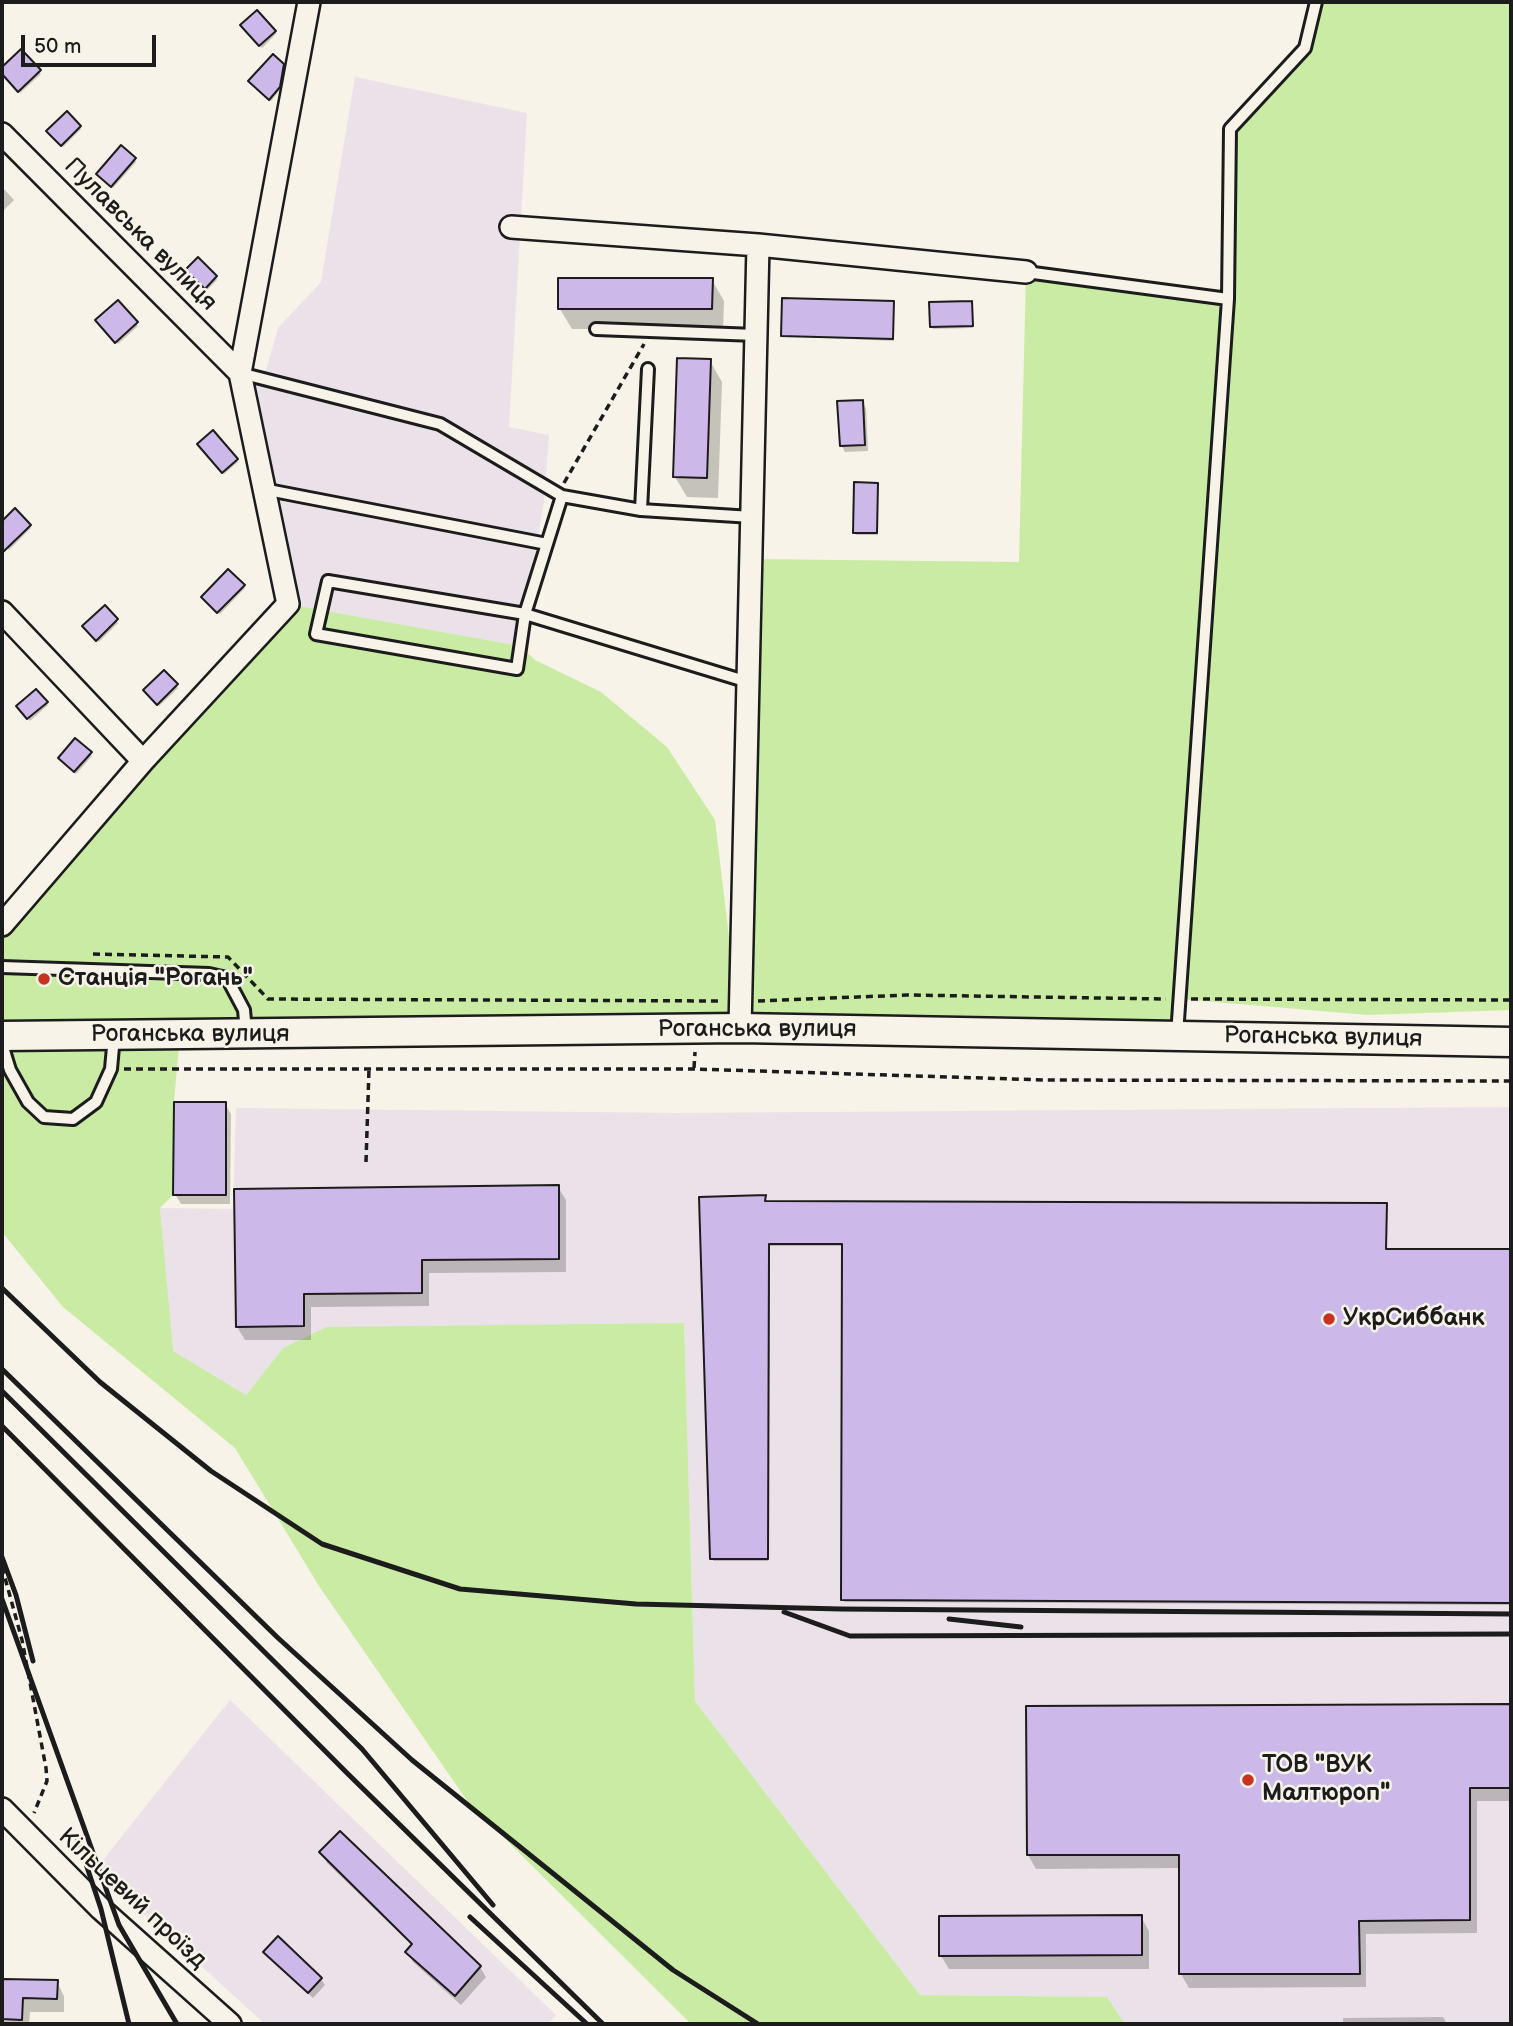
<!DOCTYPE html>
<meta charset="utf-8">
<style>
body{margin:0}
#map{position:relative;width:1513px;height:2026px;overflow:hidden;background:#f7f3e8;font-family:"Balsamiq Sans",sans-serif}
canvas{display:block}
.frame{position:absolute;inset:0;border:4px solid #1c1c1c;pointer-events:none}
.scale{position:absolute;left:21px;top:35px;width:135px;height:32px;box-sizing:border-box;border:4px solid #1c1c1c;border-top:0;padding-left:9px;font-size:21px;line-height:24px;white-space:nowrap;color:#1c1c1c;-webkit-text-stroke:5px #f7f3e8;paint-order:stroke}
</style>
<div id="map">
<canvas width="1513" height="2026"></canvas>
<div class="frame"></div>
<div class="scale">50 m</div>
</div>
<script>
const ctx = document.querySelector('canvas').getContext('2d');
ctx.lineJoin = 'round';
function paint(path, color) { ctx.fillStyle = color; ctx.fill(path, 'evenodd'); }
const poly = rows => new Path2D(rows.map(r => 'M' + r).join(''));
function strokePath(path, color, width, dash) { ctx.strokeStyle = color; ctx.lineWidth = width; ctx.lineCap = dash ? 'butt' : 'round'; ctx.setLineDash(dash || []); ctx.stroke(path); }
function write(font, color, halo, rows, align = 'center') {
  ctx.font = font + ' "Balsamiq Sans",sans-serif'; ctx.lineWidth = 5; ctx.setLineDash([]); ctx.textBaseline = 'middle'; ctx.strokeStyle = halo; ctx.fillStyle = color; for (const [text, x, y, turn = 0] of rows) {
    ctx.save(); ctx.translate(x, y); ctx.rotate((+turn || 0) * Math.PI / 180); ctx.textAlign = isNaN(turn) ? turn : align; if (halo) ctx.strokeText(text, 0, 0); ctx.fillText(text, 0, 0); ctx.restore();
  }
}
paint(poly([
 [355,77,527,113,509,427,549,435,544,501,520,646,288,604,240,373,266,370,278,328,321,282],
 [1511,1107,1511,2024,1125,2024,1107,1997,920,1995,695,1701,684,1323,283,1348,246,1395,172,1351,160,1208,233,1209,236,1108,678,1113],
 [230,1700,556,2015,548,2024,265,2024,95,1870]
]), '#eae2e8');
paint(poly([
 [1316,2,1511,2,1511,1010,1368,1015,1180,999,1177,1035,180,1035,174,1102,173,1195,160,1208,173,1351,246,1395,283,1348,327,1327,684,1323,695,1701,920,1995,1107,1997,1125,2024,691,2024,468,1802,319,1586,235,1448,63,1307,2,1232,2,925,288,604,520,646,535,660,601,692,667,747,715,820,739,1021,751,559,1019,562,1026,272,1228,299,1230,129,1305,48]
]), '#c9eba4');
paint(poly([
 [243,28,275,32,276,34,262,48],
 [21,51,41,74,20,93,2,69],
 [283,65,280,90,271,101,252,84],
 [80,127,81,129,63,147,50,134],
 [134,159,136,162,113,188,99,176],
 [2,187,14,200,2,212],
 [189,272,216,277,217,280,207,290],
 [712,280,724,301,723,329,572,329,560,309],
 [118,302,138,326,118,344,99,323],
 [893,303,894,341,783,336],
 [971,303,973,328,933,329,932,327],
 [710,361,722,382,718,498,687,497,675,477],
 [862,402,866,408,868,451,845,452,841,445],
 [200,447,236,460,238,462,224,474],
 [877,485,878,535,856,535,855,532],
 [15,511,31,528,9,550,2,542,2,524],
 [243,586,245,588,220,614,204,600],
 [104,607,118,623,99,642,86,629],
 [164,673,178,688,159,706,147,693],
 [46,703,48,705,30,721,19,709],
 [76,740,92,756,76,774,61,760],
 [225,1104,231,1114,230,1204,181,1204,175,1194],
 [558,1187,566,1200,566,1272,429,1273,429,1306,311,1307,311,1340,245,1340,237,1327,236,1190],
 [765,1197,766,1203,1386,1205,1387,1250,1511,1251,1511,1605,844,1602,844,1246,770,1246,768,1561,713,1561],
 [1511,1706,1511,1801,1477,1801,1477,1933,1366,1934,1366,1987,1189,1988,1181,1974,1181,1868,1036,1869,1028,1855,1028,1708],
 [340,1833,480,1967,486,1977,461,2005,413,1962,408,1952,413,1946,327,1863,322,1853],
 [1141,1917,1149,1931,1149,1969,949,1969,941,1956],
 [265,1952,321,1979,325,1985,313,1998],
 [2,1981,57,1982,64,1996,64,2012,30,2012,29,2024,2,2024],
 [1443,2017,1447,2024,1343,2024,1343,2018]
]), '#0003');
const building = poly([
 [257,10,276,31,259,46,240,25,257,10],
 [21,49,41,70,18,92,2,74,2,67,21,49],
 [273,54,284,64,280,87,269,100,248,81,273,54],
 [67,111,81,126,61,146,46,131,67,111],
 [121,145,136,158,111,187,96,174,121,145],
 [198,257,217,276,205,289,185,270,198,257],
 [558,278,713,278,712,309,558,309,558,278],
 [782,298,894,301,893,339,781,336,782,298],
 [118,300,138,322,115,343,95,320,118,300],
 [972,301,973,326,930,327,929,302,972,301],
 [677,358,711,359,707,478,673,477,677,358],
 [863,400,865,445,840,446,837,401,863,400],
 [213,430,238,459,222,473,197,444,213,430],
 [854,482,878,483,877,533,853,533,854,482],
 [15,508,31,525,2,553,2,521,15,508],
 [228,569,245,585,217,613,201,597,228,569],
 [105,605,118,619,96,641,82,626,105,605],
 [164,670,178,684,157,705,143,690,164,670],
 [36,689,48,702,27,719,16,706,36,689],
 [75,738,92,752,74,772,58,758,75,738],
 [174,1102,226,1102,226,1195,173,1195,174,1102],
 [559,1185,559,1259,422,1260,422,1293,304,1294,304,1326,236,1327,234,1189,559,1185],
 [766,1195,765,1201,1387,1203,1386,1249,1511,1249,1511,1603,841,1600,842,1244,769,1244,768,1559,710,1559,699,1197,766,1195],
 [1511,1704,1511,1788,1470,1788,1470,1920,1359,1921,1360,1974,1179,1974,1179,1855,1027,1855,1026,1706,1511,1704],
 [340,1831,481,1966,455,1996,405,1952,412,1944,319,1852,340,1831],
 [1142,1915,1142,1955,939,1956,939,1916,1142,1915],
 [278,1936,322,1978,308,1993,263,1952,278,1936],
 [2,1979,58,1980,57,1999,23,1998,22,2020,2,2019,2,1979]
]);
paint(building, '#cdb9e9');
strokePath(building, '#1c1c1c', 2);
const lane = poly([
 [1026,272,1228,299],
 [596,329,756,335],
 [648,369,641,510,752,517],
 [240,373,440,424,562,496],
 [263,489,547,544],
 [641,510,562,496,525,614,517,669,316,634,328,581,525,614,748,682],
 [2,967,209,974,227,978,244,1010,246,1032],
 [1177,1035,1228,299,1230,129,1305,48,1316,2],
 [2,1044,10,1070,28,1102,44,1117,73,1119,96,1102,111,1069,114,1036]
]);
const street = poly([
 [2,134,240,373],
 [511,227,758,245,1026,272],
 [2,612,143,761],
 [2,925,143,761,288,604,240,373,309,2],
 [740,1028,758,245],
 [2,1809,101,1909,230,2024]
]);
const secondary = poly([
 [2,1036,740,1028,1511,1042]
]);
strokePath(lane, '#1c1c1c', 16);
strokePath(street, '#1c1c1c', 26);
strokePath(secondary, '#1c1c1c', 33);
strokePath(poly([
 [564,483,644,344],
 [93,954,228,957,268,999,722,1001],
 [1191,999,1511,1000],
 [758,1001,907,995,1166,999],
 [694,1068,695,1052],
 [124,1069,694,1069,1044,1080,1511,1081],
 [366,1162,369,1069],
 [2,1567,22,1640,46,1768,47,1781,34,1813]
]), '#1c1c1c', 3.5, [7, 5]);
strokePath(lane, '#f7f3e8', 10);
strokePath(street, '#f7f3e8', 21);
strokePath(secondary, '#f7f3e8', 28);
strokePath(poly([
 [2,1288,100,1382,211,1471,322,1544,460,1589,636,1604,841,1609,1511,1614],
 [2,1369,277,1637,412,1760,673,1970,758,2024],
 [2,1391,362,1749,493,1905],
 [2,1426,347,1773,603,2024],
 [2,1557,16,1595,33,1661],
 [2,1599,119,1925,177,2024],
 [784,1612,850,1636,1511,1634],
 [949,1619,1021,1627],
 [77,1837,101,1909,129,2024],
 [470,1917,587,2024]
]), '#1c1c1c', 5);
for (const [x, y, r, color] of [
 [44,979,7,"#c8321e"],
 [1329,1319,7,"#c8321e"],
 [1248,1780,7,"#c8321e"]
]) { const dot = new Path2D(); dot.arc(x, y, r, 0, 2 * Math.PI); ctx.fillStyle = color; ctx.fill(dot); strokePath(dot, '#f7f3e8', 2.5); }
write('24px', '#1c1c1c', '#f7f3e8', [
 ["Пулавська вулиця",140,235,45],
 ["Роганська вулиця",757,1030],
 ["Роганська вулиця",190,1035],
 ["Роганська вулиця",1323,1038,1],
 ["Кільцевий проїзд",132,1899,43]
]);
write('bold 24px', '#1c1c1c', '#f7f3e8', [
 ["Станція \"Рогань\"",58,979],
 ["УкрСиббанк",1343,1319],
 ["ТОВ \"ВУК",1262,1766],
 ["Малтюроп\"",1262,1794]
], 'left');
</script>
